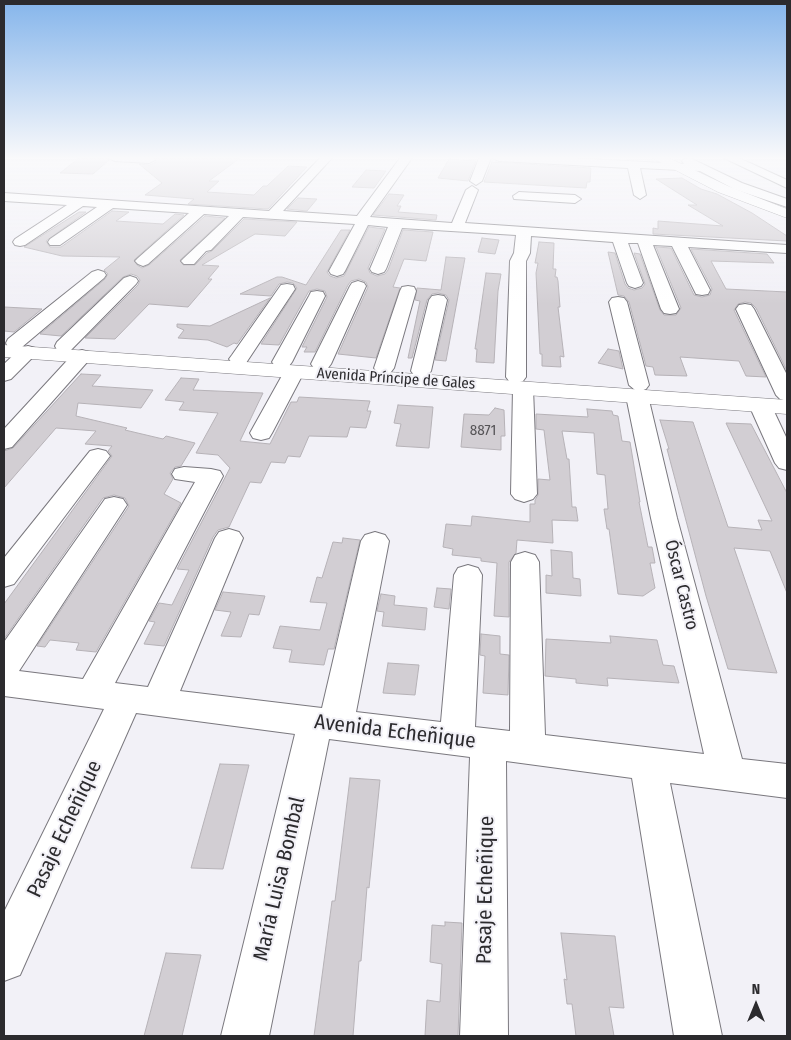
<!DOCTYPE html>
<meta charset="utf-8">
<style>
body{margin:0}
#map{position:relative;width:791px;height:1040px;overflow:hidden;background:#f2f1f7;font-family:"Fira Sans Condensed",sans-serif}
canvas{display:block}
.frame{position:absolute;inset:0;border:5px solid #2c2b2e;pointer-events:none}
.north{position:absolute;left:731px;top:980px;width:50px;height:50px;-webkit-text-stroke:4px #f2f1f7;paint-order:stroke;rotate:0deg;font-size:14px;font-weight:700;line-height:20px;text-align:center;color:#2c2b2e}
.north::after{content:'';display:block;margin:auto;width:18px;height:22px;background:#2c2b2e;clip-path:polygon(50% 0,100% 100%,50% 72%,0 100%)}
</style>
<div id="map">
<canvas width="791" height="1040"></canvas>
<div class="frame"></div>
<div class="north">N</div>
</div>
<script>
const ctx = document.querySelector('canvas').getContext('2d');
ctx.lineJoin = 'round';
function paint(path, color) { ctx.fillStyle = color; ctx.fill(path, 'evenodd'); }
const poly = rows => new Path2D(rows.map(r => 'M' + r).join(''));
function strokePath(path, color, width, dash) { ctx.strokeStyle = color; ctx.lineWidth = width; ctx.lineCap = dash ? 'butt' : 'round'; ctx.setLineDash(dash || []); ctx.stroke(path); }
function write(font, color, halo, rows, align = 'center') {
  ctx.font = font + ' "Fira Sans Condensed",sans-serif'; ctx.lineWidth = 4; ctx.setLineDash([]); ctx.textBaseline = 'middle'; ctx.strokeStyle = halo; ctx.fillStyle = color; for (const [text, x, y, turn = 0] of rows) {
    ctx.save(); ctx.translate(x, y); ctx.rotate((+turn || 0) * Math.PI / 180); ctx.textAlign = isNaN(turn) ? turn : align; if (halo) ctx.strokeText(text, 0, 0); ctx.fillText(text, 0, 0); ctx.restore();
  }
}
const building = poly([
 [79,158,107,158,109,160,93,174,60,173,79,158],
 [156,158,240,158,209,181,219,181,207,192,254,195,263,186,267,186,288,166,307,167,268,209,188,204,194,199,145,195,162,183,139,164,150,165,156,162,156,158],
 [449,159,476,161,468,181,438,178,449,159],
 [492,162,591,168,590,182,587,182,586,188,484,182,492,162],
 [366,170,386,171,374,188,352,187,366,170],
 [682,178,701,189,717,194,752,213,787,236,787,241,653,234,653,228,658,229,658,221,723,226,688,205,697,205,656,179,682,178],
 [389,194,404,195,397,206,401,206,398,212,437,215,436,220,373,215,389,194],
 [298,198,317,199,307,211,287,209,298,198],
 [112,211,129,212,116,221,163,224,175,214,184,215,134,260,137,265,142,268,149,265,205,216,225,218,180,260,183,265,195,265,207,253,212,251,244,219,297,222,285,236,255,234,202,265,219,266,208,279,212,279,188,307,149,304,115,339,85,338,138,285,140,280,137,276,131,274,123,277,61,336,40,334,105,279,108,274,104,270,120,257,62,256,24,247,79,212,86,212,46,241,50,247,61,247,112,211],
 [369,227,385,229,368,268,370,273,377,276,385,274,388,270,403,230,433,232,426,261,404,259,393,287,400,288,376,358,338,354,368,287,366,282,359,279,351,281,348,285,315,352,304,352,307,347,302,347,327,297,325,291,317,289,309,291,279,345,261,344,297,288,293,283,287,282,279,284,271,296,240,294,277,277,282,277,306,285,341,230,350,230,327,272,330,276,336,278,344,276,369,227],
 [482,238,499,240,495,254,478,252,482,238],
 [539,242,554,243,553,269,556,269,555,277,557,277,558,281,560,307,558,307,564,357,560,356,561,367,542,366,542,354,540,354,536,273,538,263,535,263,539,242],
 [656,247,671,248,694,295,702,297,710,295,712,289,691,249,767,254,774,263,711,261,726,289,787,292,787,371,756,308,751,303,745,302,738,304,734,310,766,377,746,376,739,361,680,357,687,376,655,375,653,367,646,366,629,302,624,296,618,295,608,252,615,253,625,284,628,288,634,290,642,288,645,284,634,253,640,254,660,310,664,315,676,315,681,308,656,247],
 [446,257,465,258,446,361,435,360,449,300,446,295,438,293,432,294,427,300,412,358,408,358,420,301,415,300,417,288,441,290,446,257],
 [486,273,501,274,498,291,494,363,476,362,477,349,475,349,486,273],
 [270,298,237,344,234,343,227,347,208,340,178,338,184,330,177,327,177,324,210,326,270,298],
 [4,307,42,309,14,332,4,331,4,307],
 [608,349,619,351,623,369,598,363,608,349],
 [81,374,101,375,92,386,153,390,141,408,78,403,76,416,127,428,125,430,163,439,166,436,195,443,181,466,175,467,170,473,173,479,164,494,181,503,96,652,76,650,79,643,50,640,45,647,37,646,129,506,125,498,114,495,103,498,4,639,4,604,112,456,108,451,112,446,85,444,96,431,56,428,4,488,4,451,13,448,81,374],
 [181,378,199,379,193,390,263,393,240,441,270,444,291,402,297,402,299,397,370,401,367,411,371,411,366,428,350,427,347,437,309,436,300,457,288,456,285,463,271,462,261,483,250,482,229,527,218,530,213,537,164,646,144,644,155,622,149,621,159,603,172,605,189,570,177,569,230,468,218,455,196,453,218,413,179,410,184,402,165,400,181,378],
 [398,405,433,407,429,448,396,446,401,424,394,423,398,405],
 [495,408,504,410,505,436,501,436,501,450,461,447,464,414,489,415,495,408],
 [587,409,612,411,613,415,618,416,622,441,630,442,640,502,639,502,648,547,652,547,655,563,650,563,655,588,643,596,618,594,609,529,607,529,604,509,608,509,605,475,597,474,594,433,562,431,567,459,569,459,572,507,576,507,578,521,552,520,553,543,517,540,516,553,509,562,509,617,494,616,497,563,481,561,481,558,452,555,453,549,443,547,446,524,471,526,472,516,530,522,530,504,535,504,535,500,538,495,538,479,550,480,544,430,536,429,536,414,588,417,587,409],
 [660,420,693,422,728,527,762,530,758,520,772,521,726,423,751,424,787,493,787,593,770,551,734,548,777,673,728,669,706,596,667,449,669,449,660,420],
 [343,538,360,540,334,649,328,649,324,665,289,662,292,650,273,648,280,626,320,630,327,603,310,602,317,577,322,578,333,542,342,543,343,538],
 [551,550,572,552,573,578,580,579,581,596,546,593,546,575,552,576,551,550],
 [437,588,451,589,449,609,434,607,437,588],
 [223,592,265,596,259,615,249,614,241,637,221,636,231,612,215,610,223,592],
 [381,594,395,596,394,605,427,608,425,630,382,626,384,612,377,611,381,594],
 [481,634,500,636,500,654,509,655,508,695,483,693,485,656,480,655,481,634],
 [610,636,657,640,663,665,674,666,679,683,607,678,608,686,576,683,576,679,545,676,546,639,611,643,610,636],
 [388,663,419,665,415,695,383,693,388,663],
 [220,764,249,765,223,869,191,868,220,764],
 [350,778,380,780,369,888,367,887,361,961,359,961,353,1036,314,1036,332,901,335,901,350,778],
 [445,922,462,923,458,1036,425,1036,427,1000,440,1002,442,964,430,962,432,925,445,926,445,922],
 [561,933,615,936,624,1008,609,1007,614,1036,576,1036,572,1004,567,1004,564,979,567,980,561,933],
 [166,953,201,955,182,1036,144,1036,166,953]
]);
paint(building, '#d2ced3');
strokePath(building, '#b6b2b7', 1);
const minor = poly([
 [109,158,153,158,155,160,149,163,115,161,109,158],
 [320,158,332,158,283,211,357,216,400,158,412,158,370,217,452,223,466,190,472,186,478,190,465,223,787,245,787,253,688,247,710,290,708,294,702,295,696,294,672,246,653,245,679,309,676,313,670,314,664,313,661,309,638,243,628,243,643,283,641,286,635,288,629,286,627,283,613,242,531,236,530,253,526,261,526,377,523,381,516,383,509,381,506,377,510,261,514,253,516,235,402,228,386,269,384,272,378,274,372,272,370,269,388,227,368,225,345,271,343,274,337,276,331,274,329,271,355,224,243,217,211,250,206,251,194,264,184,264,181,261,184,258,229,216,204,214,148,264,143,266,138,264,135,261,138,258,189,213,113,208,60,245,50,245,48,242,50,239,97,207,83,206,25,245,20,246,15,245,13,242,15,239,67,205,4,201,4,193,269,211,320,158],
 [479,158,491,158,482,181,476,185,470,181,479,158],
 [493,158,570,158,684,164,682,161,684,159,690,158,742,183,787,199,787,207,734,189,700,171,640,168,646,195,640,199,634,195,628,168,499,161,493,158],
 [724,158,739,158,787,180,787,188,724,158],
 [519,192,575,195,581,199,575,203,514,199,513,196,519,192],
 [98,270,104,272,106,275,104,278,22,347,15,349,8,347,6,343,8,339,92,272,98,270],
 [130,276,136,278,138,281,136,284,71,350,64,352,57,350,55,346,57,342,124,278,130,276],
 [358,281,364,283,366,286,331,364,328,368,321,370,314,368,311,364,350,286,352,283,358,281],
 [287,284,293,285,295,289,246,363,239,365,232,363,229,359,232,355,281,285,287,284],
 [408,286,414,287,416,291,394,368,391,372,384,374,377,372,374,368,400,291,402,287,408,286],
 [317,291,323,292,325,296,292,362,289,366,282,368,275,366,272,362,309,296,311,292,317,291],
 [438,295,444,296,447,300,431,371,428,375,421,377,414,375,411,371,429,300,432,296,438,295],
 [618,297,624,298,627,302,649,385,646,389,641,391,644,392,648,396,677,518,742,759,787,764,787,798,670,783,722,1036,674,1036,632,778,506,761,508,1036,460,1036,470,757,329,739,269,1036,221,1036,295,734,136,713,20,975,4,981,4,912,104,709,4,696,4,642,105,499,114,497,123,499,127,505,19,671,83,679,195,482,175,479,172,474,175,469,184,467,211,469,220,471,223,476,115,683,148,687,215,538,219,532,229,529,239,532,243,538,180,691,322,708,361,541,365,535,375,532,385,535,389,541,356,712,441,722,454,575,458,568,468,565,478,568,482,575,475,727,510,731,511,562,515,555,525,552,535,555,539,562,545,735,704,754,651,518,626,396,630,392,635,390,629,385,609,302,612,298,618,297],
 [745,304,751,305,754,309,787,375,787,401,780,399,776,395,736,309,739,305,745,304],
 [28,346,35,348,38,352,11,379,4,381,4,364,21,348,28,346],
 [82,350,89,352,92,356,89,360,12,447,4,449,4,429,75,352,82,350],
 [294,366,301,368,304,372,272,433,269,438,261,440,253,438,250,433,284,372,287,368,294,366],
 [523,382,530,384,533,388,537,494,533,499,524,502,515,499,511,494,513,388,516,384,523,382],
 [760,399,768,400,771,405,787,439,787,470,779,468,775,463,749,405,752,400,760,399],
 [98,449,106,451,110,456,14,584,4,587,4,558,90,451,98,449]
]);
const major = poly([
 [652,158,669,158,728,186,787,209,787,218,718,192,652,158],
 [4,345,787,400,787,414,4,357,4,345]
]);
strokePath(minor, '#7a787e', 2);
strokePath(major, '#7a787e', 1);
paint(minor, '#fff');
paint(major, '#fff');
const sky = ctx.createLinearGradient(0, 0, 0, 304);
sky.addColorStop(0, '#85b5eb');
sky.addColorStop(0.52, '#f9f9fb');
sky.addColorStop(1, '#f9f9fb00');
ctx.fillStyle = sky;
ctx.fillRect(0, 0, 791, 304);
write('15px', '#2c2b2e', '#f2f1f7', [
 ["Avenida Príncipe de Gales",396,379,4]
]);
write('15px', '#565457', null, [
 ["8871",483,431]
]);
write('18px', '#2c2b2e', '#f2f1f7', [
 ["Óscar Castro",681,585,76]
]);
write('21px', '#2c2b2e', '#f2f1f7', [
 ["Avenida Echeñique",395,732,7],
 ["Pasaje Echeñique",65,829,-65],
 ["María Luisa Bombal",280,879,-77],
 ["Pasaje Echeñique",486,890,-89]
]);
</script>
